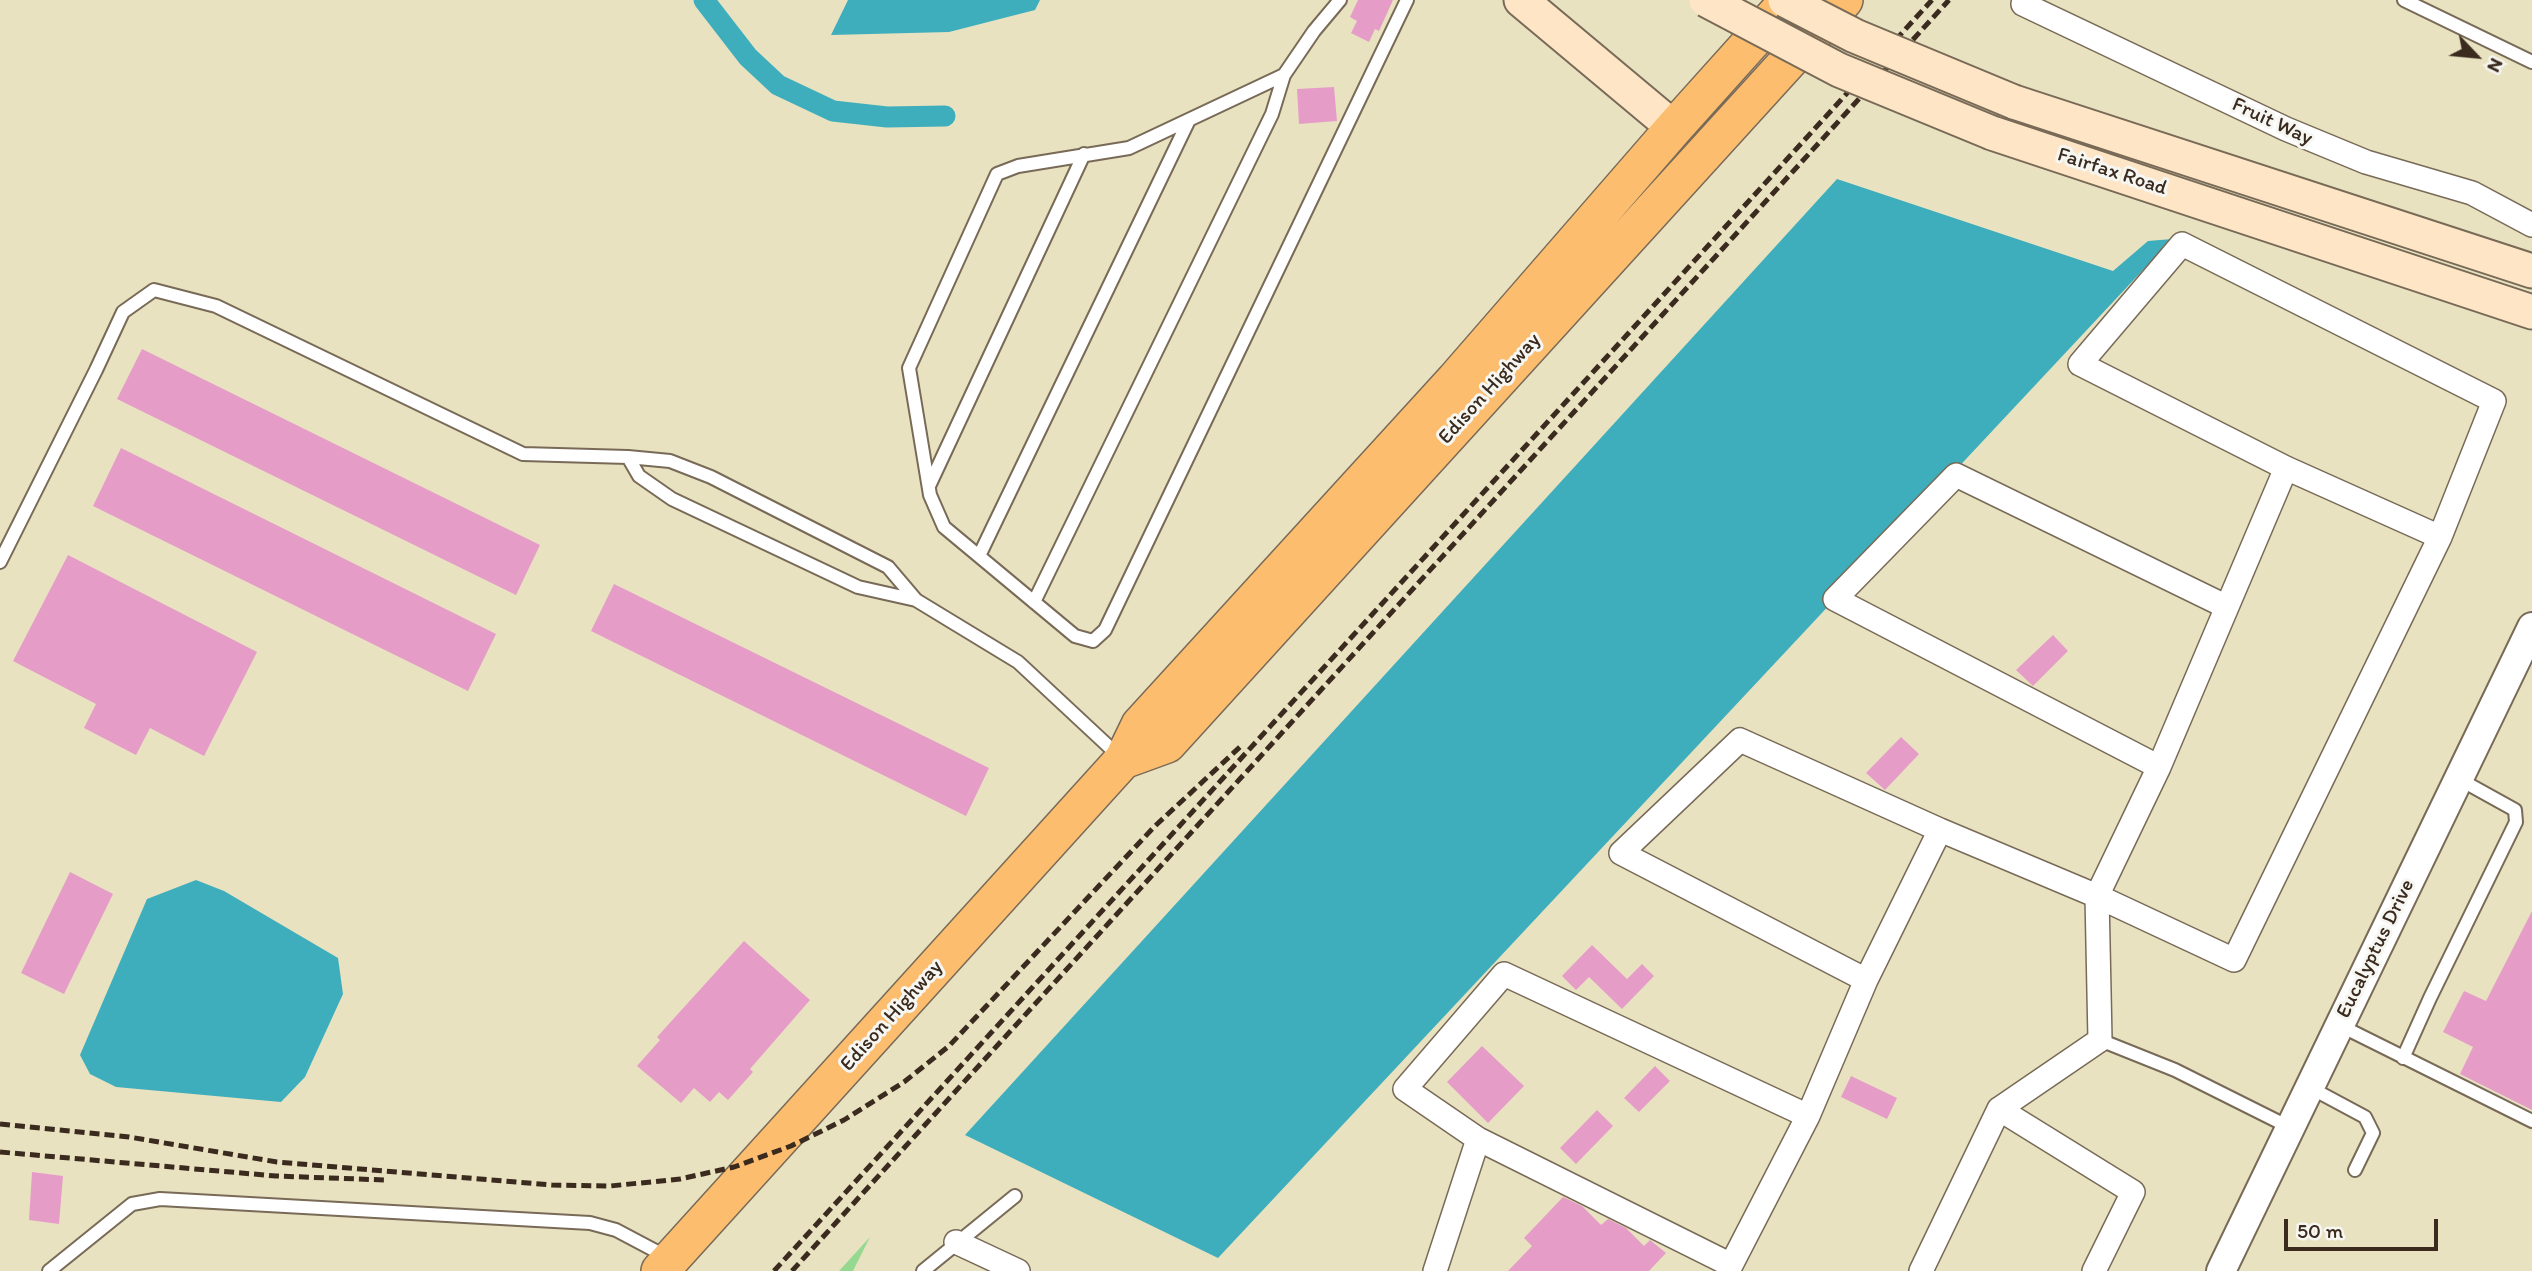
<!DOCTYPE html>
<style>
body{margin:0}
#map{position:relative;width:2532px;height:1271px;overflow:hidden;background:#e8e2c1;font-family:Itim,sans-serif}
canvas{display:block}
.north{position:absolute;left:2441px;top:21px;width:70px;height:70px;-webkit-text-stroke:5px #f6f6f2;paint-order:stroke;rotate:116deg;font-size:19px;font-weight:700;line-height:28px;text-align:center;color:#3b2a1e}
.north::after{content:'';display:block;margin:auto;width:24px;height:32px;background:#3b2a1e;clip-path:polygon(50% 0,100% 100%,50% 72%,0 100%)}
.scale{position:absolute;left:2284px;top:1219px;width:154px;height:32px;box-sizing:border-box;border:4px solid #3b2a1e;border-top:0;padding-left:9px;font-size:21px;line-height:24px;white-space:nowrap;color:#3b2a1e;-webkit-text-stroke:5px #f6f6f2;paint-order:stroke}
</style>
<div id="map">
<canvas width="2532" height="1271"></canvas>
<div class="north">N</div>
<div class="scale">50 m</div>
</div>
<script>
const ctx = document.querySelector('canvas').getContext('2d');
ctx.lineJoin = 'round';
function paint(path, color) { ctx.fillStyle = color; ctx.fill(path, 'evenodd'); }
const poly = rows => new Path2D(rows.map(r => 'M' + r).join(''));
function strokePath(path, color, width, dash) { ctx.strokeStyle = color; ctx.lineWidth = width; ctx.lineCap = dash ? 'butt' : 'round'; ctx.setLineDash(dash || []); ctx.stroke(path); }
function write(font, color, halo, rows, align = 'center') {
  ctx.font = font + ' Itim,sans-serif'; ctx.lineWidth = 6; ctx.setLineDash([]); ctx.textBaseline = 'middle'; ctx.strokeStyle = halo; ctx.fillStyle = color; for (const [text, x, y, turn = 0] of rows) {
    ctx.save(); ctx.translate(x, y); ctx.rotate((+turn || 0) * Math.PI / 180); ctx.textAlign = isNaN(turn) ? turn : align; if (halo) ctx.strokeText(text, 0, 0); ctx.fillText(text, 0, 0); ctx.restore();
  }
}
paint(poly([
 [870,1237,853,1271,839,1271]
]), '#95d890');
paint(poly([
 [848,0,1040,0,1035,10,949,32,831,35],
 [1837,179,2113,271,2148,241,2172,239,1218,1258,965,1135],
 [196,880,224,891,338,958,343,994,305,1077,281,1102,116,1087,90,1074,80,1055,147,899]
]), '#3faebc');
strokePath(poly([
 [704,0,748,57,778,85,833,111,887,117,945,116]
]), '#3faebc', 21);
paint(poly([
 [1358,0,1393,0,1379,31,1375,29,1369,42,1351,33,1357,21,1350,17],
 [1334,87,1337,121,1299,124,1297,89],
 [142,349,540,545,516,595,117,399],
 [121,448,496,634,468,691,93,506],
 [68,555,257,652,204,756,150,728,136,755,84,728,96,704,13,661],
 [614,584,989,768,966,816,591,631],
 [2053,635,2068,651,2033,686,2016,670],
 [1901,737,1919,754,1885,790,1866,773],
 [70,872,113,894,64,994,21,973],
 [2532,911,2532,1110,2460,1074,2473,1047,2443,1032,2464,991,2486,1001],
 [744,941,810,1000,750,1069,753,1072,728,1100,719,1092,710,1102,694,1088,681,1103,637,1066,660,1040,657,1037],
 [1592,945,1627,979,1642,964,1654,976,1622,1009,1589,977,1576,990,1562,976],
 [1482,1046,1524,1086,1488,1123,1447,1082],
 [1655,1066,1670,1081,1639,1112,1624,1098],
 [1851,1076,1897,1098,1887,1119,1841,1097],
 [1597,1110,1613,1126,1576,1164,1560,1148],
 [32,1172,63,1176,59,1224,29,1220],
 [1563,1197,1582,1206,1601,1225,1608,1219,1626,1228,1644,1246,1650,1240,1666,1253,1649,1271,1508,1271,1532,1246,1524,1238]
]), '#e59dc8');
const service = poly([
 [1340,0,1314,31,1284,75,1129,148,1018,166,997,174,909,368,930,495,944,527,1075,636,1093,641,1105,630,1407,0],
 [2404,0,2532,62],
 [929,486,1084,154],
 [979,556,1189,120],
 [0,562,96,370,123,312,154,290,216,306,523,454,628,457],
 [916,600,858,587,672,499,639,476,628,457,670,461,711,477,888,567,916,600,1018,662,1120,757],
 [1034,602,1272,114,1284,75],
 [2339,1025,2532,1121],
 [2100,1040,2175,1070,2289,1127],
 [2403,1058,2430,998,2516,822,2515,810,2459,779],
 [2309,1087,2365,1117,2373,1133,2355,1170],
 [49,1271,132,1204,160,1199,590,1223,616,1230,667,1257],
 [923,1271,1015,1196]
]);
const minor = poly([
 [2027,0,2023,4,2286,129,2366,162,2472,193,2532,225],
 [2159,767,1835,599,1956,475,2225,606],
 [1866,980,1621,853,1740,740,1940,830,2097,896,2234,960,2440,537,2494,401,2182,244,2080,364,2286,468,2440,537],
 [1999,1109,2133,1192,2094,1271],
 [956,1242,1018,1271],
 [1731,1265,1478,1139,1405,1089,1504,974,1808,1116],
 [1435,1271,1478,1139],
 [1728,1271,1808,1116,1866,980,1940,830],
 [1921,1271,1999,1109,2100,1040,2097,896,2159,767,2286,468]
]);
const tertiary = poly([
 [2221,1271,2532,627]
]);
const secondary = poly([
 [1521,0,1674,128],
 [2014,102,2532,271],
 [1992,133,2532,312]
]);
const primary = poly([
 [1123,760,1167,744,1844,0],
 [660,1271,1123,760,1140,725,1455,380,1674,128,1789,0]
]);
strokePath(service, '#786a57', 16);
strokePath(minor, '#786a57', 26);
strokePath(tertiary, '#786a57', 32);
strokePath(secondary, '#786a57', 37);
strokePath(primary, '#786a57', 40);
strokePath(service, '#fff', 12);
strokePath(minor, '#fff', 23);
strokePath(tertiary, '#fff', 28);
strokePath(secondary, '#fee5c5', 33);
strokePath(primary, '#fcbd6f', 37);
strokePath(poly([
 [0,1124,129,1137,277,1162,552,1185,610,1186,680,1179,734,1167,791,1146,844,1120,904,1082,949,1046,1155,826,1241,746],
 [0,1152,276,1176,386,1180],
 [774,1271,1932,0],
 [792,1271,1949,0]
]), '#3b2a1e', 5, [10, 5]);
const secondaryBridge = poly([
 [1706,0,1839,70,1992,133],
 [1785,0,1855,36,2014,102]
]);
strokePath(secondaryBridge, '#786a57', 37, []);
strokePath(secondaryBridge, '#fee5c5', 33);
write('21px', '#3b2a1e', '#f6f6f2', [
 ["Fruit Way",2272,122,25],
 ["Fairfax Road",2112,172,18],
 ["Edison Highway",1490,389,-48],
 ["Eucalyptus Drive",2376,949,-64],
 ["Edison Highway",892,1016,-48]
]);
</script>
